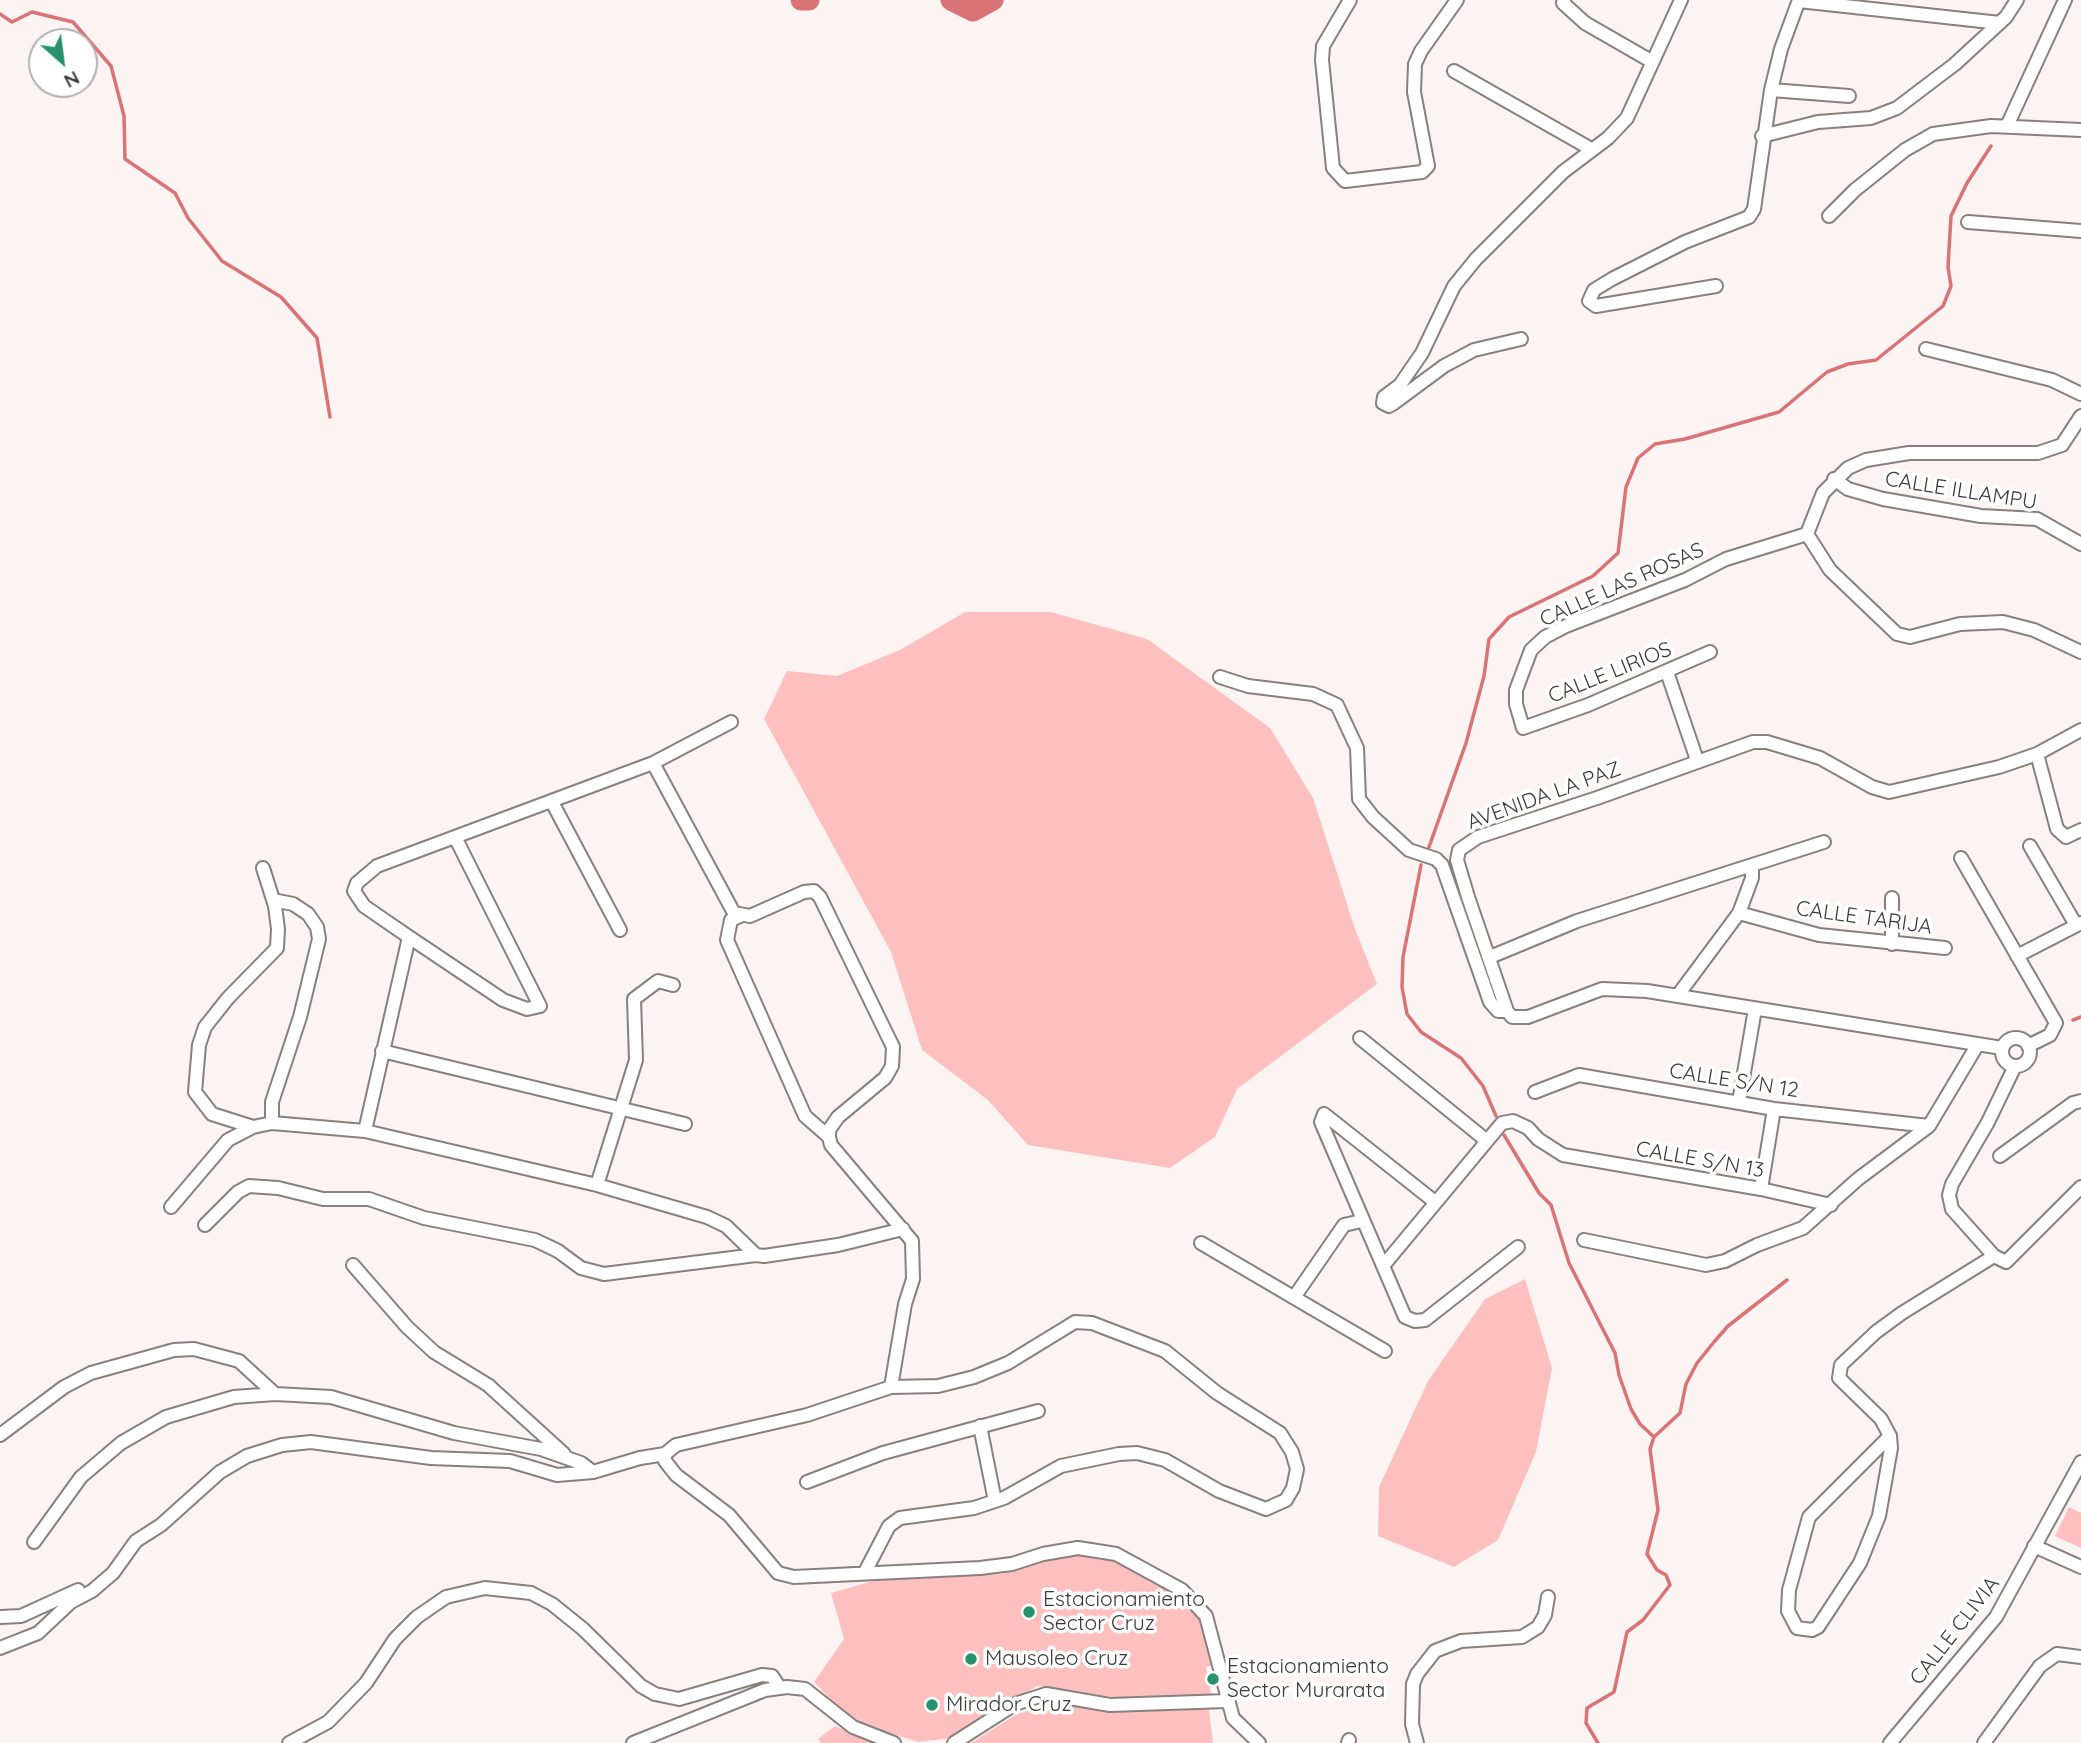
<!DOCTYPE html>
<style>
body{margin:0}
#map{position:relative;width:2081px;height:1743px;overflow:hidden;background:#fcf3f3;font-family:Quicksand,sans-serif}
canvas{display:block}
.north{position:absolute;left:28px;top:28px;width:70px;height:70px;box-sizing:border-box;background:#fff;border:2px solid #b1afaf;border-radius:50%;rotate:152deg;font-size:19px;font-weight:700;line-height:28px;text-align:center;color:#3b3838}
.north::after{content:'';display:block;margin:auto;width:24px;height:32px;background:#28916e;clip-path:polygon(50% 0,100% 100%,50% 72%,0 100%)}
</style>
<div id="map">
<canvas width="2081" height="1743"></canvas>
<div class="north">N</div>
</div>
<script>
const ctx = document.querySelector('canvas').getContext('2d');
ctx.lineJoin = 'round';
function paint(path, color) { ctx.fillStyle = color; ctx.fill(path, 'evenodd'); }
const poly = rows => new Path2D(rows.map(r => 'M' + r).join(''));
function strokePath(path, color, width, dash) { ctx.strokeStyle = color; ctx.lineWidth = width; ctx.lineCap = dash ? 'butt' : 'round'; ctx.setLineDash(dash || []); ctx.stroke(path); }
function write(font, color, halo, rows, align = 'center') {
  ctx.font = font + ' Quicksand,sans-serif'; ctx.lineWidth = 7; ctx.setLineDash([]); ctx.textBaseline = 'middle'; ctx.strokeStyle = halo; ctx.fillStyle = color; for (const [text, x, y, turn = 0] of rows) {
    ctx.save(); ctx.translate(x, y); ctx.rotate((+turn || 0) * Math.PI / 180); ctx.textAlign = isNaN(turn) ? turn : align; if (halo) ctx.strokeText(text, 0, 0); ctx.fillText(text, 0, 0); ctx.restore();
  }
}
paint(poly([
 [965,612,1051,612,1147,639,1270,728,1313,798,1355,929,1377,984,1237,1089,1215,1137,1170,1168,1028,1145,988,1100,922,1050,891,952,764,719,787,671,837,676,900,650],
 [1525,1279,1552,1368,1536,1452,1498,1540,1454,1567,1378,1536,1379,1487,1428,1381,1485,1299],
 [2069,1507,2081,1513,2081,1548,2055,1536],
 [1092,1554,1117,1560,1176,1592,1202,1615,1216,1665,1206,1667,1211,1694,1121,1698,1037,1686,975,1725,945,1739,918,1742,850,1720,814,1682,844,1639,831,1593,880,1579,1002,1574,1058,1556],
 [1056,1703,1110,1710,1200,1708,1209,1710,1213,1743,971,1743,1017,1714],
 [835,1726,874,1743,821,1743,818,1739]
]), '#fdc0bf');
strokePath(poly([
 [0,14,12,22,32,12,73,22,111,66,124,116,125,159,175,193,188,218,222,261,281,297,317,338,330,417],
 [1429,847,1466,743,1484,676,1489,639,1509,617,1593,576,1618,553,1626,487,1638,458,1655,444,1685,439,1779,412,1827,372,1848,364,1876,360,1943,306,1951,286,1948,267,1951,216,1967,183,1991,146],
 [1421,865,1403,957,1402,987,1407,1014,1421,1032,1461,1058,1483,1086,1496,1116],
 [2073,1020,2081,1017],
 [1504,1135,1539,1193,1551,1205,1569,1263,1615,1353,1619,1375,1631,1409,1640,1424,1654,1437],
 [1598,1743,1586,1723,1587,1708,1614,1692,1627,1632,1643,1620,1670,1585,1666,1575,1657,1570,1647,1554,1658,1510,1650,1449,1654,1437,1680,1413,1686,1384,1697,1363,1714,1342,1728,1326,1787,1280]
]), '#d97376', 3.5);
strokePath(poly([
 [801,0,809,0],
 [951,0,973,11,993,0]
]), '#d97376', 21);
const minor = poly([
 [1350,0,1323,46,1322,60,1333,168,1345,181,1422,172,1428,166,1414,92,1415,64,1421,51,1457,0],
 [1564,0,1563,3,1585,23,1651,61],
 [1799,1,2000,23],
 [1454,71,1591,149],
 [1771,90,1849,96],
 [2007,126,2065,0],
 [1762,136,1818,122,1871,118,1897,108,1955,64,2006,17,2017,0],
 [1829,216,1855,190,1905,150,1933,134,1991,126,2081,130],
 [1968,222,2081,231],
 [1716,286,1596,306,1589,301,1594,290,1612,279,1685,242,1749,217,1754,209,1771,90,1781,49,1799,0],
 [1521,339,1474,350,1444,366,1394,403,1389,406,1383,403,1384,397,1400,385,1422,353,1454,286,1476,259,1563,172,1608,138,1627,118,1681,0],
 [1926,349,2052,380,2081,394],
 [2081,416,2062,445,2038,453,1909,453,1866,460,1848,468,1823,493,1807,534,1830,570,1897,634,1910,637,1960,624,2003,622,2034,630,2081,652],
 [1834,479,1848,489,1883,499,1981,516,2037,519,2081,544],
 [1710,652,1588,705,1523,728,1516,704,1516,690,1531,650,1545,637,1566,626,1685,580,1726,559,1807,534],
 [1667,672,1697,760],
 [1220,677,1248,686,1313,694,1337,705,1357,748,1359,799,1373,817,1409,850,1436,859,1442,865,1490,1002,1498,1011,1507,1011],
 [2037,754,2057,829,2066,837,2081,830],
 [653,763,734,913,750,916,804,892,814,891,820,897,893,1047,892,1066,885,1078,838,1117,829,1130,829,1137,831,1145,912,1241,913,1279,905,1304,891,1387],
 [552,802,620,930],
 [455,837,540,1006,527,1009,503,1000,409,937,364,906,354,891,357,883,377,866,653,763,731,722],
 [2030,846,2076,925],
 [1961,858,2056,1023,2050,1035,2028,1046],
 [263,868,275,906,278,929,277,948,228,998,205,1027,199,1045,195,1092,212,1114,253,1127,272,1123,365,1131,597,1185,707,1217,726,1226,756,1255,764,1256,838,1245,903,1229],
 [1739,913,1819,935,1945,948],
 [740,916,731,920,727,940,805,1116,829,1137],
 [1892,944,1892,898],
 [2017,956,2081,923],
 [1490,957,1577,921,1824,842],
 [1678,995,1739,913,1752,878,1752,867],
 [1360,1038,1487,1141],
 '2002 1052a14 14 0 1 1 28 0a14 14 0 1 1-28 0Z',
 [2002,1048,1647,991,1602,989,1528,1017,1512,1017,1507,1011,1468,897,1457,860,1459,850,1478,837,1597,798,1753,742,1767,742,1820,758,1872,787,1889,792,1999,767,2037,754,2081,730],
 [382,1051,685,1124],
 [2015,1066,1988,1122,1952,1184,1949,1195,1952,1209,1994,1256,2006,1262,2081,1187],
 [1535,1092,1579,1075,1774,1109,1929,1126],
 [1739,1102,1755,1009],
 [272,1123,272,1102,300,1017,319,939,317,927,308,914,293,904,273,900],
 [365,1131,409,937],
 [2000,1156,2073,1103,2081,1101],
 [597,1185,636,1060,634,999,658,981,673,985],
 [1761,1189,1774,1109],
 [1435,1202,1324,1114,1321,1122,1405,1317,1415,1321,1425,1320,1518,1247],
 [171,1207,228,1140,253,1127],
 [205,1225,238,1192,249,1186,278,1188,323,1199,369,1199,424,1218,535,1240,558,1251,581,1268,604,1274,756,1255],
 [1584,1240,1706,1265,1725,1261,1757,1245,1803,1228,1858,1179,1929,1126,1978,1044],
 [1201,1243,1385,1351],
 [353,1265,407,1327,434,1352,488,1385,564,1454],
 [1383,1266,1502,1123,1513,1121,1528,1128,1538,1139,1563,1155,1761,1189,1831,1205],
 [1295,1296,1344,1225,1361,1221],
 [980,1426,995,1501],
 [0,1435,64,1387,91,1373,174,1350,194,1349,239,1361,275,1394],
 [1890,1436,1809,1517,1789,1590,1788,1611,1797,1628,1812,1630,1818,1627,1860,1563,1879,1516,1891,1448,1890,1436,1881,1419,1839,1378,1841,1365,1876,1332,1902,1313,1994,1256],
 [807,1482,883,1453,1038,1411],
 [34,1542,81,1477,121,1443,166,1417,234,1397,275,1394,331,1397,454,1433,541,1449,581,1463,593,1472],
 [2034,1546,2081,1567],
 [865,1572,889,1526,900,1518,974,1508,1004,1498,1061,1466,1119,1454,1137,1453,1165,1460,1219,1491,1266,1509,1286,1500,1293,1488,1297,1469,1292,1452,1280,1433,1217,1393,1165,1351,1092,1323,1075,1322,1008,1363,974,1377,938,1386,891,1387,807,1415,676,1445,665,1454,665,1461,676,1475,729,1515,778,1573,794,1577,980,1568,1012,1564,1043,1554,1078,1548,1116,1554,1182,1590,1206,1616,1233,1718,1259,1743],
 [0,1617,21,1616,78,1590],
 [0,1648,38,1633,71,1602,92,1591,113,1573,136,1541,161,1525,220,1472,247,1456,282,1445,311,1442,431,1458,510,1461,557,1475,593,1472,640,1458,665,1454],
 [289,1743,328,1722,366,1683,395,1639,417,1617,446,1597,485,1588,531,1593,552,1604,583,1629,641,1686,655,1694,679,1699,762,1675,772,1676,780,1688],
 [633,1743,765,1690,787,1687,805,1689,853,1727,894,1743],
 [954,1743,1015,1704,1046,1694,1110,1705,1227,1701],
 [1348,1743,1349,1740],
 [1417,1743,1412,1724,1413,1684,1417,1674,1435,1651,1461,1641,1522,1637,1538,1627,1545,1615,1548,1597],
 [1890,1743,1996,1617,2081,1462],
 [1984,1743,2040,1666,2057,1654,2081,1657]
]);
strokePath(minor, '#87807f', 16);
strokePath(minor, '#fff', 12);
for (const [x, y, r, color] of [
 [1029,1612,7,"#28916e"],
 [971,1659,7,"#28916e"],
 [1213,1679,7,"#28916e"],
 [932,1705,7,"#28916e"]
]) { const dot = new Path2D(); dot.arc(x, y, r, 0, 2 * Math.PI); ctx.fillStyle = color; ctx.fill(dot); strokePath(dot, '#fff', 2.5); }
write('21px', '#3b3838', '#fff', [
 ["CALLE ILLAMPU",1961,491,9],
 ["CALLE LAS ROSAS",1622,585,-24],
 ["CALLE LIRIOS",1610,673,-22],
 ["AVENIDA LA PAZ",1544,796,-20],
 ["CALLE TARIJA",1864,918,8],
 ["CALLE S/N 12",1734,1081,9],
 ["CALLE S/N 13",1700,1160,10],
 ["CALLE CLIVIA",1955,1631,-52]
]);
write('21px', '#3b3838', '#fff', [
 ["Estacionamiento",1043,1600],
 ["Sector Cruz",1043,1624],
 ["Mausoleo Cruz",985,1659],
 ["Estacionamiento",1227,1667],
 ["Sector Murarata",1227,1691],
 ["Mirador Cruz",946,1705]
], 'left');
</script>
